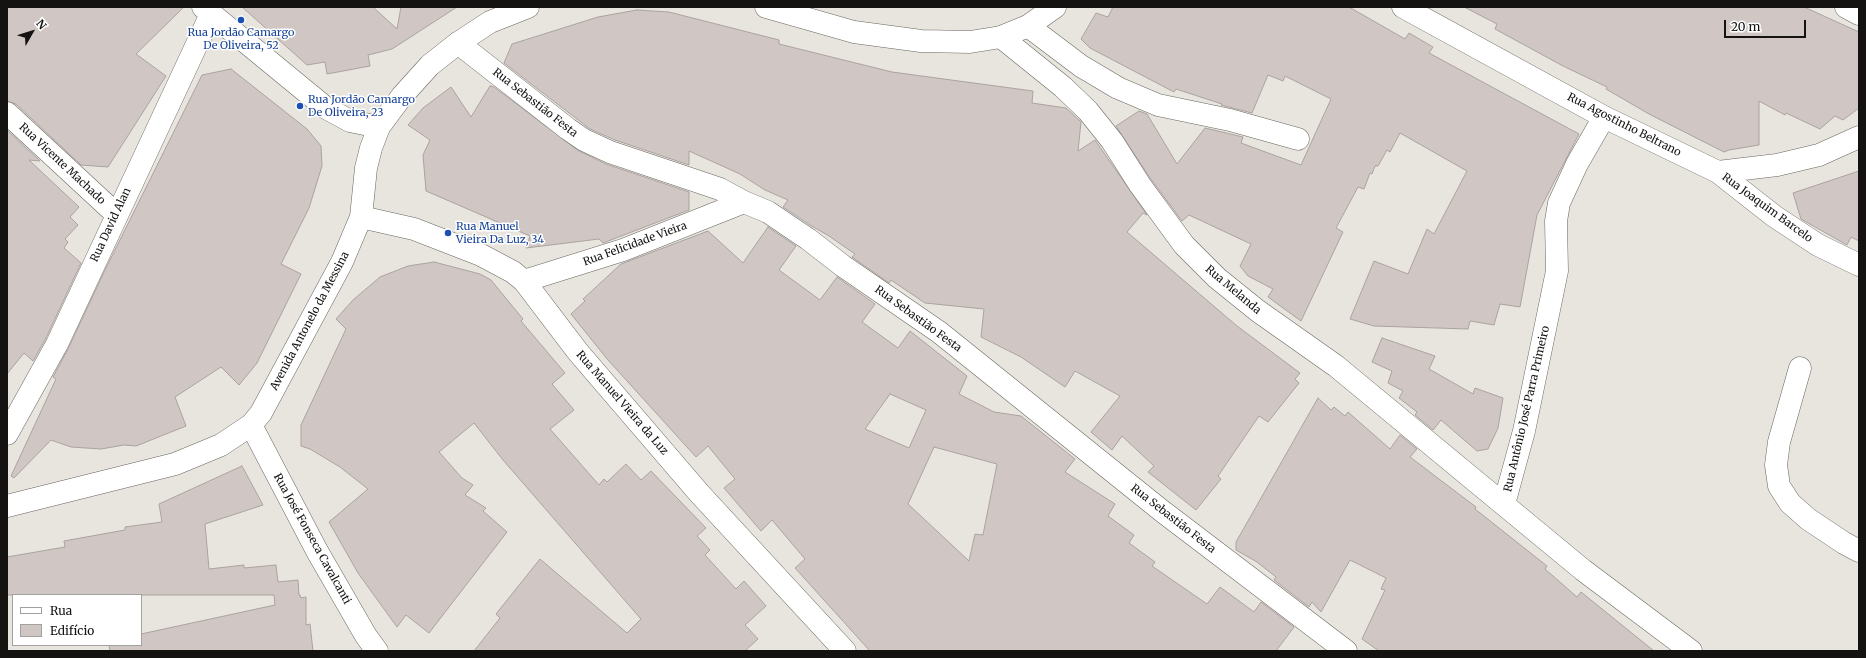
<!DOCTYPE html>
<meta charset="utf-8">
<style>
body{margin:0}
#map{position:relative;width:1866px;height:658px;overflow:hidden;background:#e7e5dd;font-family:Merriweather,serif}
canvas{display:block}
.frame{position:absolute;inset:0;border:8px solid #141311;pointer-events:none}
.legend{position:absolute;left:12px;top:594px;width:130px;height:52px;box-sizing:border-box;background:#fff;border:1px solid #a1a1a0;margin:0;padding:5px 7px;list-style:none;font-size:12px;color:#141311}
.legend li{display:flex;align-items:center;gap:8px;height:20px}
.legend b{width:20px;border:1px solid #a1a1a0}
.north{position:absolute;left:12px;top:12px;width:40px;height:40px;-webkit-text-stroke:3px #fff;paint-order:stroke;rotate:51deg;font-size:11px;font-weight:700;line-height:16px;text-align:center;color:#141311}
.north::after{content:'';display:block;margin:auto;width:14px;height:18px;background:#141311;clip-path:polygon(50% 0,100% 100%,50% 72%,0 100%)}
.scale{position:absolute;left:1724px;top:20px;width:82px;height:18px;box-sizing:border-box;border:2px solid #141311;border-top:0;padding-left:5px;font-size:12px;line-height:14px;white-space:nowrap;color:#141311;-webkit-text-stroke:3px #fff;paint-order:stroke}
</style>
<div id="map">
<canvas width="1866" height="658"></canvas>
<div class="frame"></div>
<ul class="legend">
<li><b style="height:5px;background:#fff"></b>Rua</li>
<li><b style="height:11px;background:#d0c6c4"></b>Edifício</li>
</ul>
<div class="north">N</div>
<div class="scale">20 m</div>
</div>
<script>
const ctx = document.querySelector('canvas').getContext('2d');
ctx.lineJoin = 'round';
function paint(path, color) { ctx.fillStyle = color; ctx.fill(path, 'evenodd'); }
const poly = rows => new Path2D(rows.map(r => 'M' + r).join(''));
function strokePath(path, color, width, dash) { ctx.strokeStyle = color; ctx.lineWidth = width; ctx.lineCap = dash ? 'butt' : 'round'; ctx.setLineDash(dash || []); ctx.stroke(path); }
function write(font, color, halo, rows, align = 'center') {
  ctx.font = font + ' Merriweather,serif'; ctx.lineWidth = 3; ctx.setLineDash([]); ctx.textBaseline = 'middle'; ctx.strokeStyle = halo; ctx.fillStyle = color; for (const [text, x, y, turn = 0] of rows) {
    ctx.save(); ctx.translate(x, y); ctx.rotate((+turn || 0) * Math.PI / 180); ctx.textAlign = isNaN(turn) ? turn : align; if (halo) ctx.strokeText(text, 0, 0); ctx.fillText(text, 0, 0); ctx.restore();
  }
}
const building = poly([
 [7,7,184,7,136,54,166,76,108,167,81,165,16,104,7,101,7,7],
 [242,7,373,7,397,29,401,7,457,7,392,49,368,55,370,66,327,74,325,62,307,65,242,7],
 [1113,7,1349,7,1405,39,1409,33,1433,47,1429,53,1579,134,1537,215,1520,307,1500,304,1494,325,1470,321,1468,329,1374,326,1350,319,1374,261,1408,274,1427,229,1434,234,1467,171,1400,133,1390,152,1387,150,1378,166,1375,166,1372,174,1370,173,1364,189,1358,187,1336,228,1343,232,1301,321,1268,297,1273,289,1248,276,1240,266,1251,244,1189,215,1182,221,1150,178,1116,126,1139,111,1147,114,1177,164,1205,128,1243,137,1241,143,1301,165,1331,99,1285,76,1283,81,1268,75,1252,113,1221,105,1222,104,1176,89,1174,92,1090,48,1081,39,1096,13,1108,17,1113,7],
 [1464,7,1804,7,1859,32,1859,108,1843,120,1835,116,1820,129,1786,113,1785,115,1759,101,1759,145,1729,150,1724,152,1649,114,1606,89,1607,87,1563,66,1495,29,1497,24,1464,7],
 [637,10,669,12,779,40,779,44,892,72,1033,91,1032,103,1066,108,1081,122,1078,151,1095,140,1147,215,1143,213,1127,232,1237,326,1300,373,1295,379,1299,383,1268,422,1259,416,1218,476,1221,479,1196,510,1148,472,1154,466,1122,436,1112,450,1091,432,1120,396,1075,371,1065,387,1021,357,981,337,984,309,925,303,891,280,889,283,852,257,855,254,829,236,810,225,783,207,788,200,765,190,740,174,689,151,689,165,615,140,590,129,504,63,512,44,598,17,637,10],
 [231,69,307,129,321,146,322,166,309,208,281,264,301,274,257,363,239,385,221,367,175,397,186,426,136,446,124,445,101,449,71,447,51,440,14,478,11,476,56,379,53,377,68,349,106,268,202,75,231,69],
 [490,86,494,87,579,151,606,164,689,192,689,210,603,243,599,239,526,248,530,236,426,191,423,155,430,140,408,125,423,108,451,87,471,117,490,86],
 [7,130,40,161,29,160,79,207,70,217,78,225,65,239,68,242,64,248,81,263,46,338,33,361,24,353,7,374,7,130],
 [1859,171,1859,241,1851,237,1847,245,1801,219,1793,193,1859,171],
 [768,227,796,246,779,270,820,300,837,277,875,304,862,322,898,348,910,331,967,376,959,394,994,412,1021,416,1075,459,1065,472,1115,504,1108,516,1134,535,1129,543,1155,562,1152,566,1207,604,1220,587,1254,612,1261,602,1294,627,1276,651,870,651,795,568,805,559,772,520,761,531,724,488,735,479,708,446,696,457,608,360,571,314,585,301,583,299,621,264,708,231,743,263,768,227],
 [890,394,926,410,909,448,865,429,890,394],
 [934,447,997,464,983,535,975,534,969,561,908,504,934,447],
 [434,262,480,274,491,280,523,319,521,321,565,373,552,384,574,410,550,429,599,485,604,479,607,482,626,464,641,480,651,471,706,528,697,536,710,550,705,555,736,589,744,581,766,606,745,625,758,639,745,651,474,651,500,618,496,614,540,559,627,633,641,619,503,460,474,423,439,452,462,478,473,485,465,495,486,508,483,511,507,532,429,633,406,615,397,627,358,573,329,522,368,489,340,467,310,449,301,446,301,425,346,329,336,319,353,300,380,277,408,266,434,262],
 [1382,338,1435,356,1429,369,1473,394,1475,388,1503,398,1498,428,1488,449,1477,451,1441,420,1433,430,1415,415,1417,412,1399,398,1403,391,1388,383,1392,371,1372,362,1382,338],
 [1318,398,1331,410,1334,407,1345,416,1348,412,1390,449,1400,435,1417,449,1410,457,1476,507,1475,509,1547,566,1545,569,1577,597,1581,592,1654,651,1379,651,1362,639,1385,590,1381,589,1386,578,1350,560,1321,612,1312,602,1309,607,1274,580,1276,577,1257,562,1236,550,1236,542,1318,398],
 [242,466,263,505,205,524,209,569,244,565,244,568,276,565,278,582,298,580,299,595,300,595,301,598,306,597,306,625,310,624,313,651,110,651,109,645,141,645,141,634,275,605,274,595,7,595,7,557,65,547,64,541,125,530,125,527,162,522,159,504,242,466]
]);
paint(building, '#d0c6c4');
strokePath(building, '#aba2a0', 1);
const minor = poly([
 [203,7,326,108,350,121,379,127],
 [1403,7,1604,117,1718,172,1777,165,1819,155,1859,137],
 [1846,7,1859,14],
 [1028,26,1081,66,1118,88,1158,105,1230,120,1298,139],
 [1001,37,1063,87,1088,111,1112,141,1140,185,1184,245,1217,278,1258,311,1336,366,1583,570,1691,651],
 [458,43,568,129,584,140,610,152,720,189,744,202,768,212,808,239,843,266,939,332,1162,511,1346,651],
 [7,113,116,214],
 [1718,172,1774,216,1818,245,1859,265],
 [524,281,623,250,744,202],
 [1800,368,1779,442,1776,465,1779,486,1790,503,1808,519,1844,543,1859,551],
 [251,425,317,551,366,636,377,651],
 [7,434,57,344,211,14],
 [1504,504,1524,431,1557,271,1556,221,1559,203,1577,164,1604,117]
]);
const tertiary = poly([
 [766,7,854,32,921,41,970,42,1001,37,1028,26,1055,7],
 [361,217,414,229,481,255,513,272,524,281,578,352,699,493,845,651],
 [7,506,175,464,221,445,251,425,261,413,342,262,361,217,366,168,371,148,379,127,402,96,430,65,458,43,490,22,528,7]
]);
strokePath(minor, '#696760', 23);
strokePath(tertiary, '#696760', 23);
strokePath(minor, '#fff', 22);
strokePath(tertiary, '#fff', 22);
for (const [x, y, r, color] of [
 [241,20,4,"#1a4fb4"],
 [300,106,4,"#1a4fb4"],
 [448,233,4,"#1a4fb4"]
]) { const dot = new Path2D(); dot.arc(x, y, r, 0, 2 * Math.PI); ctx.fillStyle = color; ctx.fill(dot); strokePath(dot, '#fff', 1.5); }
write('11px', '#164399', '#fff', [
 ["Rua Jordão Camargo",241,33,"center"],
 ["De Oliveira, 52",241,46,"center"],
 ["Rua Jordão Camargo",308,100],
 ["De Oliveira, 23",308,113],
 ["Rua Manuel",456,227],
 ["Vieira Da Luz, 34",456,240]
], 'left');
write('11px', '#141311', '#fff', [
 ["Rua Sebastião Festa",535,103,38],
 ["Rua Agostinho Beltrano",1624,125,27],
 ["Rua Vicente Machado",62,164,43],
 ["Rua Joaquim Barcelo",1767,208,36],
 ["Rua David Alan",111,225,-65],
 ["Rua Felicidade Vieira",635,244,-20],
 ["Rua Melanda",1233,290,40],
 ["Rua Sebastião Festa",918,319,36],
 ["Avenida Antonelo da Messina",310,321,-62],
 ["Rua Manuel Vieira da Luz",622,403,49],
 ["Rua Antônio José Parra Primeiro",1527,409,-77],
 ["Rua Sebastião Festa",1173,519,38],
 ["Rua José Fonseca Cavalcanti",312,539,61]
]);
</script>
